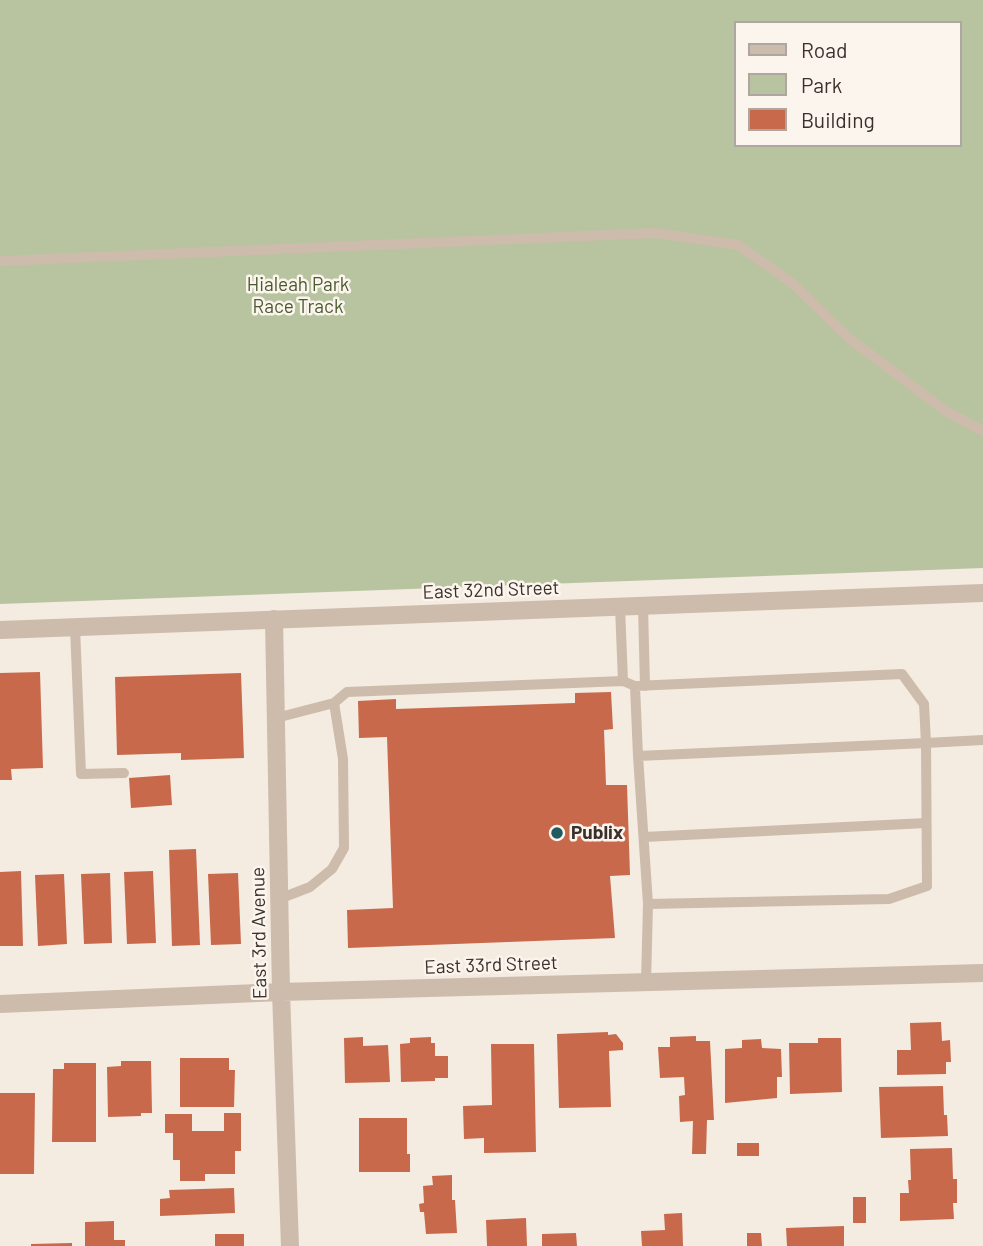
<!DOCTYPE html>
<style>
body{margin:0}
#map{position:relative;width:983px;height:1246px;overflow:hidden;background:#f4ebe1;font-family:Barlow,sans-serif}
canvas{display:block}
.legend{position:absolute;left:734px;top:21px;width:228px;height:126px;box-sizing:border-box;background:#fbf5ee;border:2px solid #aea6a0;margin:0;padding:9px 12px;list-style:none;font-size:21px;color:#3b302b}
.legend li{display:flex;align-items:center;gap:14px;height:35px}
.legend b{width:35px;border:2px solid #aea6a0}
</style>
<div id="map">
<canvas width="983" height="1246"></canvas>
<ul class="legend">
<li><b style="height:9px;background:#cdbbac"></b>Road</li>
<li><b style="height:19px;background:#b8c4a0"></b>Park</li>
<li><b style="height:19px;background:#c8694b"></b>Building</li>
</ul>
</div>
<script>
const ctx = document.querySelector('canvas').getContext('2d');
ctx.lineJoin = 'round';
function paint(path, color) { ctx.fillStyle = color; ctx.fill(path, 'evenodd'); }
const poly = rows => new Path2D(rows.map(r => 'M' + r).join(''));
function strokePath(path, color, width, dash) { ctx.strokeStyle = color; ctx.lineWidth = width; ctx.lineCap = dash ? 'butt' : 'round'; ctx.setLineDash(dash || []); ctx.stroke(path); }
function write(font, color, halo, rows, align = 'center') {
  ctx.font = font + ' Barlow,sans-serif'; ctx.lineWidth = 5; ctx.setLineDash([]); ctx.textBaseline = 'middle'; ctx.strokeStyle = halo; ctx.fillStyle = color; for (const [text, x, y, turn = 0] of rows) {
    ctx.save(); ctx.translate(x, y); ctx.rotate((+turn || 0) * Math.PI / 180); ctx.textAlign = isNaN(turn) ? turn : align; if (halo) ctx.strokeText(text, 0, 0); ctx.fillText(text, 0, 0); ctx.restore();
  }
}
paint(poly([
 [0,0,983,0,983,568,0,604],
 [736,23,960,23,960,145,736,145]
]), '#b8c4a0');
paint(poly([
 [40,672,43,768,11,769,12,780,0,780,0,673],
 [241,673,244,758,181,760,181,753,117,755,115,677],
 [611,692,613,729,604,730,606,785,627,785,630,875,610,876,615,938,348,948,347,910,393,908,387,737,359,738,358,701,396,699,396,709,575,703,575,693],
 [170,775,172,805,131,808,129,778],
 [196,849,200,945,172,946,169,850],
 [21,871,23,946,0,946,0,872],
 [153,871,156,943,127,944,124,872],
 [110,873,112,943,84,944,81,874],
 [238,873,241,944,211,945,208,874],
 [64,874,67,944,38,946,35,875],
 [941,1022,942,1041,950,1040,951,1062,946,1062,946,1074,897,1075,897,1050,911,1050,910,1023],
 [608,1032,608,1035,616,1034,623,1043,623,1050,609,1051,611,1107,559,1108,557,1034],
 [696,1036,696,1041,710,1041,714,1120,707,1120,706,1154,692,1154,693,1121,680,1122,679,1096,685,1095,684,1077,660,1078,658,1047,670,1047,670,1037],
 [363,1037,363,1046,388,1045,390,1082,345,1083,344,1038],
 [431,1037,431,1043,435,1043,435,1056,448,1056,448,1078,435,1078,435,1081,401,1082,400,1044,410,1043,410,1038],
 [818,1038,841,1038,842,1092,790,1094,789,1043,818,1043],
 [761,1039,762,1048,781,1049,782,1077,777,1077,777,1098,725,1103,725,1049,742,1048,742,1040],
 [491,1044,534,1044,536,1152,484,1153,484,1138,464,1139,463,1106,492,1105],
 [180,1058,229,1058,229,1070,235,1070,234,1107,180,1107],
 [121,1061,151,1061,152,1113,141,1113,141,1116,108,1117,107,1067,121,1066],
 [64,1063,96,1063,96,1142,52,1142,53,1069,64,1069],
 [943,1086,944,1115,947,1115,948,1136,881,1138,879,1087],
 [0,1093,35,1093,34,1174,0,1174],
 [224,1113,241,1113,241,1151,235,1151,235,1174,205,1174,205,1181,180,1181,180,1160,173,1160,173,1133,165,1133,165,1114,192,1114,192,1131,224,1131],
 [359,1118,407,1118,407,1154,410,1154,410,1172,359,1172],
 [737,1143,759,1143,759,1156,737,1156],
 [952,1148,953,1179,957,1179,957,1203,953,1203,954,1219,900,1221,900,1193,909,1193,908,1180,911,1180,910,1149],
 [452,1175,452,1200,455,1200,457,1233,426,1234,424,1212,420,1212,419,1204,424,1203,423,1186,433,1185,432,1176],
 [234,1188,235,1213,160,1216,160,1199,170,1198,169,1190],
 [853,1197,866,1197,866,1223,853,1223],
 [682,1213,683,1246,642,1246,641,1231,665,1230,664,1214],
 [526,1218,527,1246,487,1246,486,1220],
 [114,1221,114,1240,125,1240,125,1246,85,1246,85,1222],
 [844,1226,844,1246,787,1246,786,1228],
 [576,1233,577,1246,542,1246,542,1234],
 [747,1233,761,1233,762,1246,747,1246],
 [215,1234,244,1234,244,1246,215,1246],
 [72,1243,72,1246,31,1246,31,1244]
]), '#c8694b');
strokePath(poly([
 [0,261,655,233,738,245,792,283,850,339,947,412,983,431],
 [643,606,645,686],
 [620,607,623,681],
 [75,627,81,774,124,773],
 [276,718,334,703,347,692,623,681,635,686],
 [638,756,648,904,889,899,927,886,926,743,924,704,902,674,635,686,638,756,926,743,983,740],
 [644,837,926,823],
 [279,899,310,887,332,869,344,848,343,759,334,703],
 [646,982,648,904]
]), '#cdbbac', 10);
strokePath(poly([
 [274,619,281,992,290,1246],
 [0,1004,281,992,983,973]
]), '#cdbbac', 18);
strokePath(poly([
 [0,630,983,593]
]), '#cdbbac', 18);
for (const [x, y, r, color] of [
 [557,833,7,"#1f5a5e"]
]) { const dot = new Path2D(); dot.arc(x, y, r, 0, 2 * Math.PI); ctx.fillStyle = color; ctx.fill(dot); strokePath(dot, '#fbf5ee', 2.5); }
write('19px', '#4a5a2e', '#fbf5ee', [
 ["Hialeah Park",298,285],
 ["Race Track",298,307]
]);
write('19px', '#3b302b', '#fbf5ee', [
 ["East 32nd Street",491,590,-2],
 ["East 3rd Avenue",259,933,-91],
 ["East 33rd Street",491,965,-2]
]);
write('bold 19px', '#3b302b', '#fbf5ee', [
 ["Publix",571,833]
], 'left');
</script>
